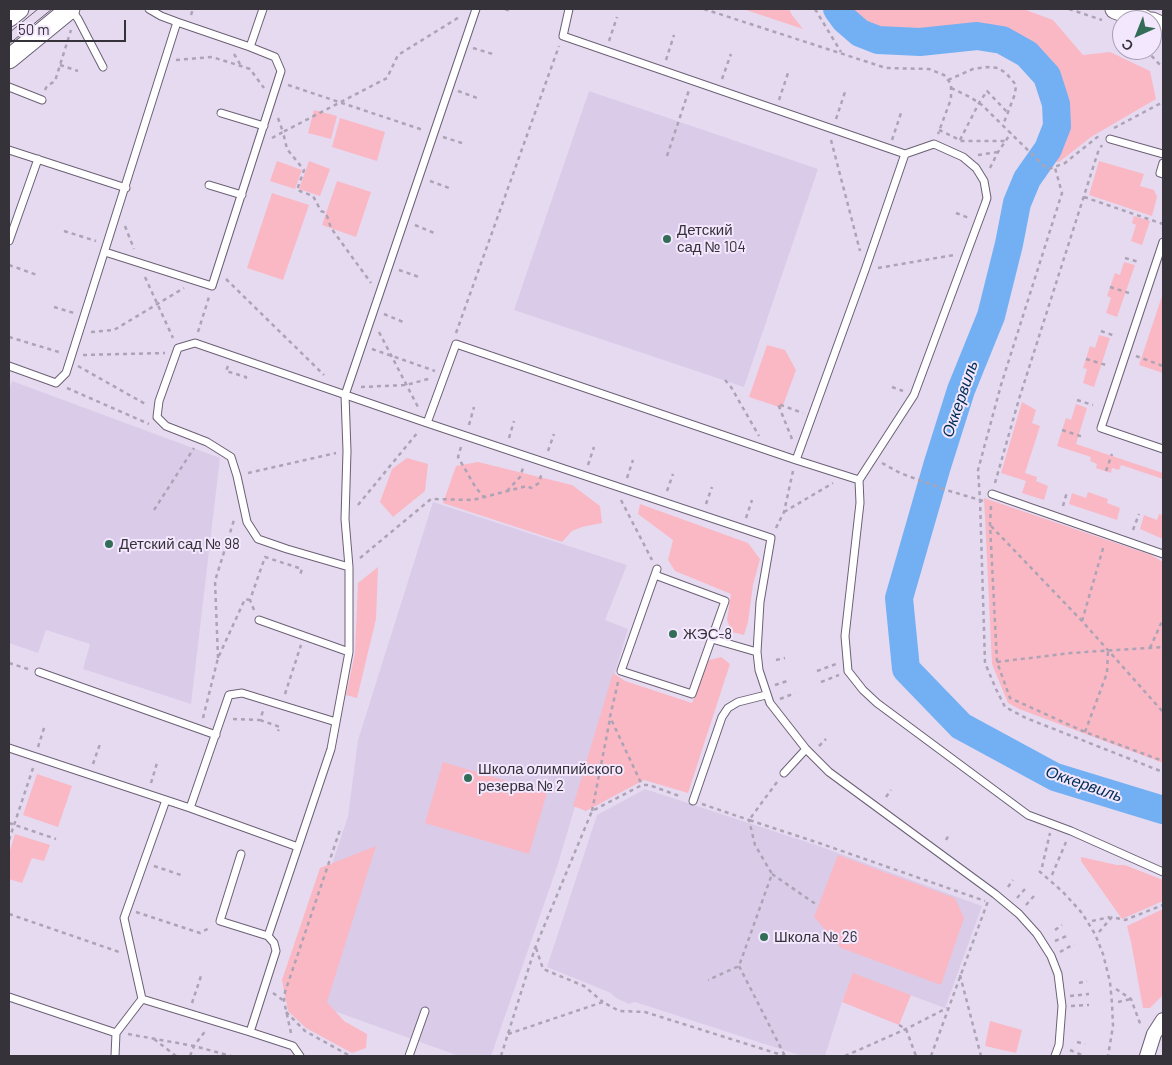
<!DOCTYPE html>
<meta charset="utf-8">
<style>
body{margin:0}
#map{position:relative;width:1172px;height:1065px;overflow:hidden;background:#e6daf1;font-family:Barlow,sans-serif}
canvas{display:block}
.frame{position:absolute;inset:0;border:10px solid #36323a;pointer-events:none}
.north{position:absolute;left:1112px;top:10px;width:50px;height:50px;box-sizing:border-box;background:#f3e7fe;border:1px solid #a79fb0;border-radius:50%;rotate:224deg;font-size:14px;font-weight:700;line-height:20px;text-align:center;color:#36323a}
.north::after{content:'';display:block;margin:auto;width:18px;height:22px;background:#336d57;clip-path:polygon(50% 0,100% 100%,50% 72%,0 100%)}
.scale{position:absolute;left:10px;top:20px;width:116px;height:22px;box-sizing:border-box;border:2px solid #36323a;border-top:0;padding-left:6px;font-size:15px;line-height:18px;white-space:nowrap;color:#36323a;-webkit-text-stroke:4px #f3e7fe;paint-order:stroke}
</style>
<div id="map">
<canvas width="1172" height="1065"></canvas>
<div class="frame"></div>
<div class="north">С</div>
<div class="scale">50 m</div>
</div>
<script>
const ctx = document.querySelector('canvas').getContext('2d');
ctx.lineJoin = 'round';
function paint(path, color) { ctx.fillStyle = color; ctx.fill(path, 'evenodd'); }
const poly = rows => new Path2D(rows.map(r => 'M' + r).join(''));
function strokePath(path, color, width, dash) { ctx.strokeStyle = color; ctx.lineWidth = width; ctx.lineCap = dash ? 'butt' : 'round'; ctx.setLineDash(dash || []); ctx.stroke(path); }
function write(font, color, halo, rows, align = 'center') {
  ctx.font = font + ' Barlow,sans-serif'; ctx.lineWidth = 4; ctx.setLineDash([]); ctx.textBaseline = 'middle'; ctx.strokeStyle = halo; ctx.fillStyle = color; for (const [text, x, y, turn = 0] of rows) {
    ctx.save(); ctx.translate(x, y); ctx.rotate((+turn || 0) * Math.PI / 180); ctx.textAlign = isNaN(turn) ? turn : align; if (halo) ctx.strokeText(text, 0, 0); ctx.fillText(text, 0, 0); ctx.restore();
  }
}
paint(poly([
 [589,91,818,169,744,387,514,310],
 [12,381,220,458,191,704,83,669,90,644,46,630,38,653,9,643,9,390],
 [433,502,627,565,605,620,628,629,557,867,491,1056,459,1056,309,1002,296,972,348,816,358,740],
 [645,789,819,846,982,906,945,1008,853,974,842,1002,825,1056,802,1056,635,1002,629,1004,616,998,611,993,547,967,597,815]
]), '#dacce9');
paint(poly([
 [743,9,789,9,792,15,803,29],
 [848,9,1023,9,1053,20,1083,55,1110,52,1150,71,1156,99,1091,137,1059,162,1048,161,1062,133,1063,111,1054,76,1034,51,998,33,931,36,885,35,860,24],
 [314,110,337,116,331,139,308,133],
 [340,118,385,132,377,161,332,147],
 [277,161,302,170,295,189,270,181],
 [309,161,330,169,320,196,299,189],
 [1099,161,1144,174,1140,186,1154,190,1157,197,1152,216,1089,195],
 [337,181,371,192,356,237,322,225],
 [272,193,309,205,283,280,247,268],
 [1134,216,1150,221,1142,245,1131,241,1136,225,1132,223],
 [1124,262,1135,265,1117,317,1106,313,1111,298,1107,296,1115,273,1120,275],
 [1163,293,1163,373,1139,365],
 [1099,335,1110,338,1094,387,1083,383,1087,369,1083,368,1090,346,1095,348],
 [767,345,785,350,796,370,782,408,749,397],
 [1022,402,1036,410,1032,423,1040,426,1025,473,1037,477,1036,481,1048,486,1044,500,1022,493,1026,481,1001,473],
 [1076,404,1087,408,1076,444,1163,473,1163,479,1121,465,1119,470,1112,468,1111,473,1096,468,1097,464,1090,461,1091,457,1057,446,1066,418,1071,420],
 [407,458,428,464,425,491,393,517,380,502,392,469],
 [478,462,572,485,600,506,602,523,582,527,572,531,562,542,443,503,456,466],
 [1088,492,1108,499,1107,503,1120,508,1117,520,1069,504,1072,493,1086,498],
 [984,498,1151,555,1163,562,1163,763,1019,709,1008,703,992,664],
 [640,504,748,543,760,559,753,585,748,622,744,635,732,632,727,620,731,594,675,571,668,560,673,540,638,514],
 [1159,514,1163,515,1163,539,1140,529,1144,515,1157,520],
 [378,567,376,619,357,698,346,695,355,653,358,583],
 [721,657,730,664,688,793,644,780,586,811,573,806,613,673,625,681,692,703,709,660],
 [443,762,547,793,529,854,425,823],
 [37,774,72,786,58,827,23,815],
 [15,834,50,845,44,861,32,858,22,883,9,879,9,854],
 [376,846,327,1002,344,1021,367,1034,366,1048,352,1053,306,1028,288,1011,282,980,320,868],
 [838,855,955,898,964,918,941,985,841,948,814,917],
 [1081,857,1117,865,1125,865,1163,880,1163,901,1122,919,1081,861],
 [1163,909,1163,995,1150,1008,1143,1008,1131,942,1127,926],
 [853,973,911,995,899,1025,842,1002],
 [990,1021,1022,1030,1016,1053,985,1046]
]), '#f9b8c4');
paint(poly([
 [830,9,845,9,855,21,848,28]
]), '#73b0f3');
strokePath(poly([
 [837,9,845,20,860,33,878,40,920,42,977,36,1002,40,1027,54,1047,76,1056,104,1057,126,1048,149,1027,179,1017,203,1009,244,991,316,961,390,937,466,899,598,906,669,961,726,1055,777,1163,810]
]), '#73b0f3', 28);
const service = poly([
 [71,9,78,19,103,67],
 [149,9,161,16,177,22,250,47,263,9],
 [9,87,42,100],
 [221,113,264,126],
 [1110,139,1163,154],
 [9,150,126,188],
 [1163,163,1160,173,1163,174],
 [209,185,242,195],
 [9,241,38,159],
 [1163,242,1101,428,1163,449],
 [105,252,212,286,281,71,275,57,250,47],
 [9,366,56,383,66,373,177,22],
 [427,423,456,344,796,460,865,270,905,154,563,36,569,9],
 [796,460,859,480,914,395,985,204,987,198,984,181,976,168,963,157,934,144,905,154],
 [859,480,860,503,845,636,848,671,863,690,877,703,1028,815,1071,831,1163,872],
 [992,494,1163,554],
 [349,567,287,549,258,539,247,522,237,476,231,457,207,442,166,426,157,417,159,401,178,348,195,343,427,423,771,538,760,602,757,652,759,670,770,703,806,749,829,772,995,894,1019,914,1037,934,1051,956,1058,974,1062,1006,1059,1045,1055,1056],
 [655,575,725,601,692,694,621,671,657,569],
 [259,620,349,652],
 [712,639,757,652],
 [39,672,216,735],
 [9,748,190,808],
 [784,773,806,749],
 [693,801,722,717,728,708,738,702,766,695],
 [298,847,190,808,229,695,242,693,336,722],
 [241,854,220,921,268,936],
 [9,997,116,1033,142,999,250,1032],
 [142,999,124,918,166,800],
 [115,1056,116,1033],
 [300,1056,293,1046,250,1032,276,951,274,943,268,936,331,749,349,652,349,567,345,519,347,451,345,395,476,9],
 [409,1056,425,1011]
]);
const minor = poly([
 [1147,1056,1154,1034,1163,1020]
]);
const secondary = poly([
 [1115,9,1145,20],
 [9,17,19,9],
 [1152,22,1163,27],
 [9,59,70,9]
]);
strokePath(service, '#6b6074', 9);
strokePath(minor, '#6b6074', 16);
strokePath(secondary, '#6b6074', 21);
strokePath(poly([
 [505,9,511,11],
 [704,9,886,68,929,69,944,75,951,84,951,99,938,134],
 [815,9,841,52],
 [1069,9,1102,20],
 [191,15,193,9],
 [609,41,617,17],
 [473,48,496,55],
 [1146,50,1163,68],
 [234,54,240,64],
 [176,60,212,57,241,66,250,69,264,88],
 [666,60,674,35],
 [60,65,78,71],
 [722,79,731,54],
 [948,80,973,69,987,67,998,68,1006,73,1016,85,1015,94,1003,125],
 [288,85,423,130],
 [951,88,970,97,982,105,1044,166,1049,169,1065,163,1100,135],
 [45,90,47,86,55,81,71,30],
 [458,91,480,99],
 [779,100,788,73],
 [278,118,283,132,387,78,398,55,461,16],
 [836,119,845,92],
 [1114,128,1163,102],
 [939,130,962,141,1005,141],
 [443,137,465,144],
 [272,138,283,132,287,149,304,170,297,190,313,196,321,211,326,213,331,228,371,283],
 [831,140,860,251],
 [892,140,902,110],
 [960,140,979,103,987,91,1008,113],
 [978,155,998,152],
 [667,156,689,90],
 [990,168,998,152,1011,133],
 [430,181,449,188],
 [1084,197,1163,224],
 [956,213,969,218],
 [415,225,434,233],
 [125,226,134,249],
 [64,231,96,241],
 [1125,258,1139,262],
 [9,265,37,275],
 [878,268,954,255],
 [399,270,419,277],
 [145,277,173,338],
 [226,279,324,375],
 [1110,287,1129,293],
 [54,307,74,313],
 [384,314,403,322],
 [1101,331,1115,336],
 [91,332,114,330,184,288],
 [198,332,209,297],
 [379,332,419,409],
 [456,333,559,46],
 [9,337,62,353],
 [372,349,435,371],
 [83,355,165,353],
 [1136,356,1163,366],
 [1086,359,1106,365],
 [78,366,147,405],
 [228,366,226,371,246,377,245,382],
 [725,380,731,387,759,436],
 [361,387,406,385,432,378],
 [892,387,903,391],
 [67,388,149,424],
 [1077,400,1093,405],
 [469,425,474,407],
 [1062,430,1083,437],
 [509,438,514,421],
 [792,439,778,404,803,413],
 [461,447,458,457,476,488,484,497],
 [548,451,554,434],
 [882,463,900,473,946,490,980,500,985,663,996,689,1005,707,1026,718,1163,772],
 [588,465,594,447],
 [1106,471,1112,454],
 [248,473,336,453],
 [627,478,633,460],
 [995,483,1019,399,1098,152,1102,145],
 [507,491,520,477,524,465],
 [667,491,673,474],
 [621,500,652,560],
 [983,501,980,500,978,470,1001,385,1062,193,1055,168],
 [706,504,712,487],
 [358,505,418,432],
 [991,506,990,524,997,662,1010,698,1085,732,1163,761],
 [1063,506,1067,492],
 [154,510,194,448],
 [784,512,833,483],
 [746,518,752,500],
 [991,526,1082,621,1163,712],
 [776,528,784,512,793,471],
 [1133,530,1139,514],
 [360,558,431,499,473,500,527,486,531,488,539,483,542,472],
 [254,610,250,600,265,557,302,569,300,575],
 [1082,621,1104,545],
 [1150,648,1163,619],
 [218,658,215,581,234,520],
 [776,660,785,658],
 [997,662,1071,653,1163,647],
 [9,663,28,669],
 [817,671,836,664],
 [618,682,610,717,642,785],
 [821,682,839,675],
 [775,685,790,680],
 [285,694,301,645],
 [780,699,795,693],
 [203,718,218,658,245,599,250,600],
 [233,719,260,720,263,711],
 [260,720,280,727,278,731],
 [1085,732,1107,673,1108,651],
 [819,746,826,739],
 [38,747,45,725],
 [93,764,100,744],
 [777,782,749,820,819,843,985,901],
 [151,783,157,763],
 [886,797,891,790],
 [702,804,749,820,755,845,772,874,739,966,708,980],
 [592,811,610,719],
 [9,823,56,839],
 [9,840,33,768],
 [946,840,950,833],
 [154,866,181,875],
 [1042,867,1050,833],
 [1039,871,1063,892,1082,913,1095,934,1103,954,1110,982,1112,1003,1113,1026,1108,1056],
 [772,874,817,905],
 [1052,875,1066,842],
 [1008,887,1013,880],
 [1017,898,1025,889],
 [1026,905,1034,896],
 [136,912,200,933,211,927],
 [9,914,122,953],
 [1092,921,1110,917],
 [1055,930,1062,925],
 [1099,932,1112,917,1125,920,1163,905],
 [1055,941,1069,935],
 [536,948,543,969,584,986,603,1002],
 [1060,952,1074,944],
 [739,966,785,1056],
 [960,975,981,1056],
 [1079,983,1087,981],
 [1116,989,1131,999,1141,1026],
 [273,993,284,1001],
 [1070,996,1089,994],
 [1118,1002,1131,999],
 [192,1003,201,976],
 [1071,1006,1089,1005],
 [286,1012,305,1031,350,1056],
 [899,1025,906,1029,916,1056],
 [291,1033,284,1001,285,992,341,827],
 [128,1034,194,1046,231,1056],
 [508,1034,603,1002,619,1011,645,1012,785,1056],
 [154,1039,176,1056],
 [1077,1042,1085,1044],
 [1070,1050,1082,1055],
 [190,1056,194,1046,206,1030],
 [501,1056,535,948,592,811,642,785,649,785,682,797],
 [845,1056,906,1029,947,1008],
 [931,1056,988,901]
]), '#aca3b5', 2.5, [4, 4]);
strokePath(service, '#fff', 7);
strokePath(minor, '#fff', 14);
strokePath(secondary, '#fff', 19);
strokePath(poly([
 [9,33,38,9],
 [9,44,52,9]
]), '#625c68', 1);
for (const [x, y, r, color] of [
 [667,239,5,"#336d57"],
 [109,544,5,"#336d57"],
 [673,634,5,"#336d57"],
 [468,778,5,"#336d57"],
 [764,937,5,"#336d57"]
]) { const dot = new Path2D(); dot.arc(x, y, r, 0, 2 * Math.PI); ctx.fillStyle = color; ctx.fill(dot); strokePath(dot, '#f3e7fe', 2); }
write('15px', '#36323a', '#f3e7fe', [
 ["Детский",677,230],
 ["сад № 104",677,247],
 ["Детский сад № 98",119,544],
 ["ЖЭС-8",683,634],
 ["Школа олимпийского",478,769],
 ["резерва № 2",478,786],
 ["Школа № 26",774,937]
], 'left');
write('italic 16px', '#002d56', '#f3e7fe', [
 ["Оккервиль",960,399,-71],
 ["Оккервиль",1084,784,19]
]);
</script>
